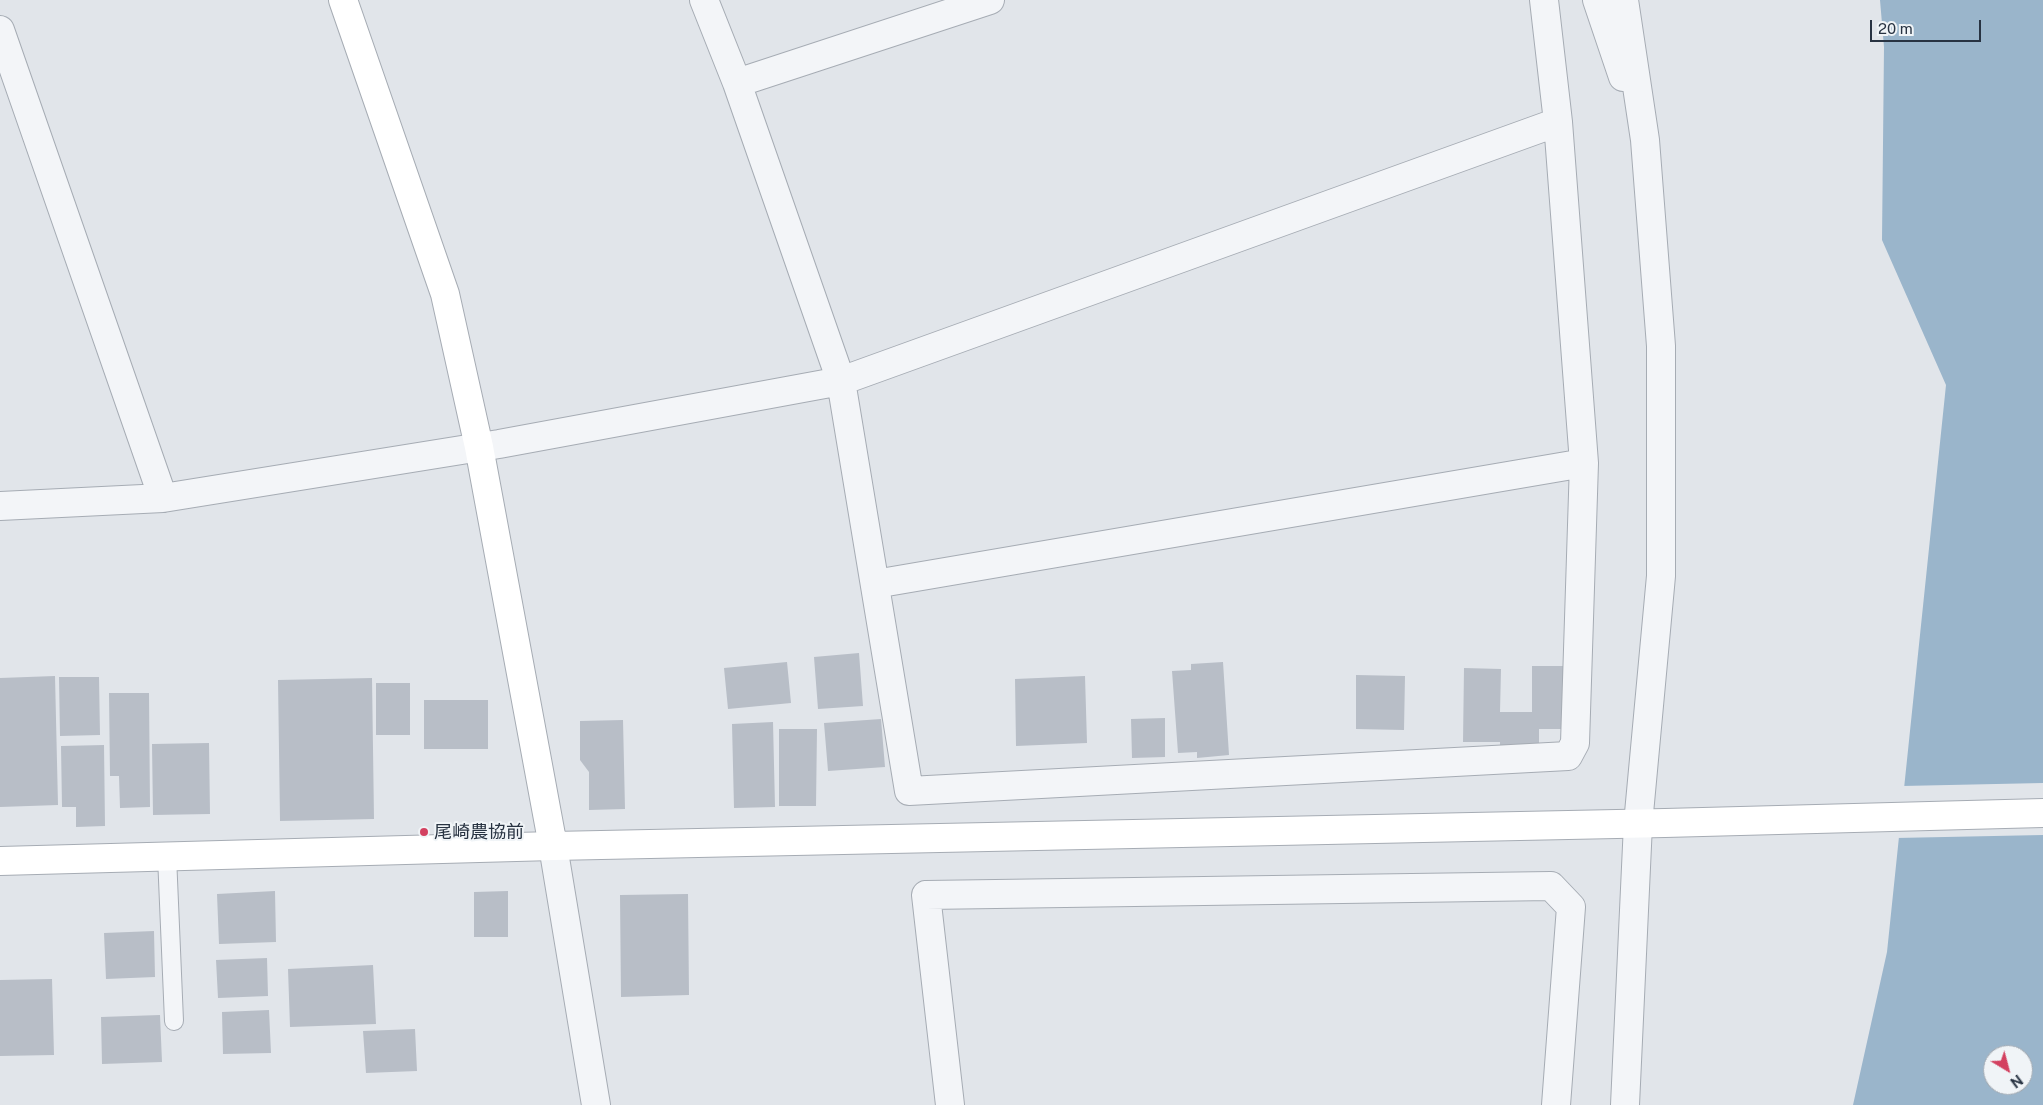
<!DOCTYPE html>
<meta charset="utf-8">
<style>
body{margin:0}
#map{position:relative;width:2043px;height:1105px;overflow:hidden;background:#e1e5ea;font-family:"Public Sans",sans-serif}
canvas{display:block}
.north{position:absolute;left:1983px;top:1045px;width:50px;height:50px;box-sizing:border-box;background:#f0f4f7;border:1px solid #a0a7af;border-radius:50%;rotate:143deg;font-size:14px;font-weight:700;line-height:20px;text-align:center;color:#283342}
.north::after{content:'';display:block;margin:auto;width:18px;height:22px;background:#d34160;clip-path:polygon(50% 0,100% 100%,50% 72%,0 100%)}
.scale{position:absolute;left:1870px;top:20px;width:111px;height:22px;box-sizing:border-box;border:2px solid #283342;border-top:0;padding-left:6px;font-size:15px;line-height:18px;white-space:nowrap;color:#283342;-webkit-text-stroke:4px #f0f4f7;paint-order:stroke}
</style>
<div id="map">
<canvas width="2043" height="1105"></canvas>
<div class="north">N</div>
<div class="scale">20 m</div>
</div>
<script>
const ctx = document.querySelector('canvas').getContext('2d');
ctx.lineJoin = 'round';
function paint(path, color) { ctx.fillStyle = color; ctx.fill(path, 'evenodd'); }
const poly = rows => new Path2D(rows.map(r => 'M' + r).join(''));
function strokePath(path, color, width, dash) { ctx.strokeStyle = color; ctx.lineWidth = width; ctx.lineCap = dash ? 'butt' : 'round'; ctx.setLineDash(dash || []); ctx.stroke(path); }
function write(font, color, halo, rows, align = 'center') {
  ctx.font = font + ' "Public Sans","Noto Sans JP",sans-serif'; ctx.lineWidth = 4; ctx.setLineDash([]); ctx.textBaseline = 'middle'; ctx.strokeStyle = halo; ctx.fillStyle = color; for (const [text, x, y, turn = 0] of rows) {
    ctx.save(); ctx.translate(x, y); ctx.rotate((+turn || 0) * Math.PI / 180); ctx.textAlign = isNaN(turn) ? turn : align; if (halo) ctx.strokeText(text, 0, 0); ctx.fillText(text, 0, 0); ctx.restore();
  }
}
paint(poly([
 [1880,0,2043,0,2043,1105,1853,1105,1887,952,1946,385,1882,240,1884,47],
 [1993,1055,2023,1055,2023,1085,1993,1085]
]), '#9ab5cb');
paint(poly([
 [2043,783,2043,835,1896,838,1902,786]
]), '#e1e5ea');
paint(poly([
 [859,653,863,706,818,709,814,657],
 [787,662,791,703,728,709,724,668],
 [1223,662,1229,755,1197,758,1197,752,1178,753,1172,671,1191,670,1191,664],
 [1532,666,1565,666,1564,729,1539,729,1539,751,1500,750,1500,742,1463,742,1464,668,1501,669,1500,712,1532,712],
 [1356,675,1405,676,1404,730,1356,729],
 [55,676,58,805,0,807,0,678],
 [1085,676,1087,743,1016,746,1015,679],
 [59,677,99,677,100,735,60,736],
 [372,678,374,819,280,821,278,680],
 [376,683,410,683,410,735,376,735],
 [109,693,149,693,150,807,120,808,119,776,110,776],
 [424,700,488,700,488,749,424,749],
 [1165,718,1165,757,1132,758,1131,719],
 [881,719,885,767,828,771,824,723],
 [623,720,625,809,589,810,589,772,580,760,580,721],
 [773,722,775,807,734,808,732,724],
 [779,729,817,729,816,806,779,806],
 [209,743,210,814,153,815,152,744],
 [104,745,105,826,76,827,76,807,62,807,61,746],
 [275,891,276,942,219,944,217,894],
 [508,891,508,937,474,937,474,892],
 [688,894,689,995,621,997,620,895],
 [154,931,155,977,106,979,104,933],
 [267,958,268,996,218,998,216,960],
 [373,965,376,1024,290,1027,288,969],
 [52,979,54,1055,0,1056,0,980],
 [269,1010,271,1053,223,1054,222,1012],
 [160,1015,162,1062,102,1064,101,1017],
 [415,1029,417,1071,366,1073,363,1031]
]), '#b8bec7');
const lane = poly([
 [167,856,174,1021]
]);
const street = poly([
 [704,0,737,83,841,381,909,791,1568,756,1575,743,1584,463,1558,122,1544,0],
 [1597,0,1623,77],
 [1624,0,1645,140,1661,346,1661,576,1638,824,1625,1105],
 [0,30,163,498],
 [737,83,990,0],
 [0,506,163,498,499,444,841,381,1558,122],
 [875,584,1584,463],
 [553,846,596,1105],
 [950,1105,926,895,1551,886,1571,907,1556,1105]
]);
const secondary = poly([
 [343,0,445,294,479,447,553,846],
 [0,861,553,846,1665,823,2043,813]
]);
strokePath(lane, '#a6acb4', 20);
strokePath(street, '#a6acb4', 30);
strokePath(secondary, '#a6acb4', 30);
strokePath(lane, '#f3f5f8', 18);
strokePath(street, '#f3f5f8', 28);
strokePath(secondary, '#fff', 28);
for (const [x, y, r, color] of [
 [424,832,5,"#d34160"]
]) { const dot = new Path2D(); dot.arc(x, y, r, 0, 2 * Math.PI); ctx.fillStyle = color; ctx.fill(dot); strokePath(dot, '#f0f4f7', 2); }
write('18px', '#283342', '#f0f4f7', [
 ["尾崎農協前",434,832]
], 'left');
</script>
